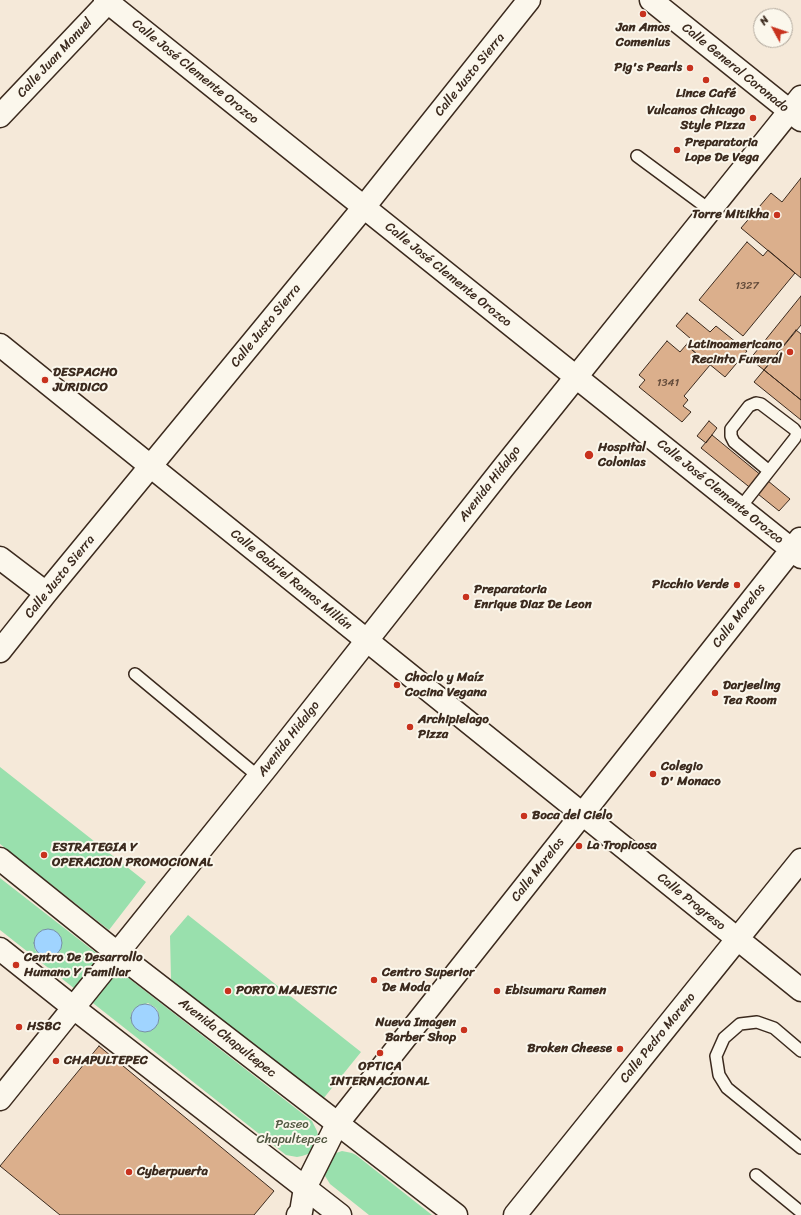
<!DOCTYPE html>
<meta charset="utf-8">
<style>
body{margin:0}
#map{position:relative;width:801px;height:1215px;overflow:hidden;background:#f5e9d9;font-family:Sriracha,sans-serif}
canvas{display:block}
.north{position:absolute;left:753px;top:8px;width:40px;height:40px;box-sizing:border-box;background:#fbf7ec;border:1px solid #aea59a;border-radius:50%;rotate:310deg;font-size:11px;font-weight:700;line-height:16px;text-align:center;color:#3b2a1e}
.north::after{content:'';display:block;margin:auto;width:14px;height:18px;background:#c8321e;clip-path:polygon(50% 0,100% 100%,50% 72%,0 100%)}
</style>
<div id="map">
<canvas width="801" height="1215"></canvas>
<div class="north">N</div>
</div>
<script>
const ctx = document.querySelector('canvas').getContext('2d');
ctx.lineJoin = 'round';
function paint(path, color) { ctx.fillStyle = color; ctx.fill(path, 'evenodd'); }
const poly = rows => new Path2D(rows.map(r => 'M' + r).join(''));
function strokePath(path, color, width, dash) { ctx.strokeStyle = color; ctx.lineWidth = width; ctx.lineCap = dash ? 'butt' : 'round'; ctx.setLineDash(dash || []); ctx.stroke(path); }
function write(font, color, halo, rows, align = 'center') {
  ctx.font = font + ' Sriracha,sans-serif'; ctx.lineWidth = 4; ctx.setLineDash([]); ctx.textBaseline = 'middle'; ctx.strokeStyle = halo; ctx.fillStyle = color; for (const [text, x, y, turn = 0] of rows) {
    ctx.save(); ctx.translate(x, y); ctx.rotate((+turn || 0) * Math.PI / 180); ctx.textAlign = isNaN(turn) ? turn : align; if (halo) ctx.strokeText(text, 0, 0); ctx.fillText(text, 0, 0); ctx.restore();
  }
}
paint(poly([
 [0,767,146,882,109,930,0,844],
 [0,878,312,1121,317,1131,318,1136,317,1143,313,1149,308,1154,302,1156,297,1157,286,1155,0,930],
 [34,941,60,951,56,955,52,957,47,957,42,956,35,950],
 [148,1003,156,1008,158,1012,159,1017,131,1020,132,1011],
 [188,915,361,1052,323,1099,185,992,171,979,170,936],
 [342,1151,352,1153,356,1155,432,1215,369,1215,330,1184,325,1176,325,1169,330,1157,336,1153]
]), '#99e0ad');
const water = poly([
 '34 943a14 14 0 1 1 28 0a14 14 0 1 1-28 0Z',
 '131 1018a14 14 0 1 1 28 0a14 14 0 1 1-28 0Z'
]);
paint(water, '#a0d4ff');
strokePath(water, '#7890a5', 1);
const building = poly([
 [801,178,801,278,741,228,771,193,782,202,801,178],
 [747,242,763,256,768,250,795,273,743,336,699,300,747,242],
 [801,296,801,325,764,370,750,359,801,296],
 [687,313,710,332,716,326,747,351,725,377,686,345,691,339,676,326,687,313],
 [796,330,801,334,801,400,764,370,796,330],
 [667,341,680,352,686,345,710,365,684,396,688,400,683,406,691,412,682,422,639,387,645,380,639,375,667,341],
 [764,370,801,400,801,420,754,382,764,370],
 [709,421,717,428,706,443,697,436,709,421],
 [712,435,790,499,779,511,701,448,712,435],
 [99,1046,274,1191,254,1215,60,1215,0,1166,99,1046]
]);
paint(building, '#dbaf8c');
strokePath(building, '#3b2a1e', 1);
const lane = poly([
 [637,156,710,210],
 [740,508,795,438,797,433,794,429,761,404,756,403,749,406,731,429,731,436,734,442,769,471],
 [135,674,259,777],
 [801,1051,774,1028,757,1022,740,1024,724,1038,716,1056,719,1075,727,1088,801,1148],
 [756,1175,801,1212]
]);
const street = poly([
 [105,0,801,557],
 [651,0,801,120],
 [0,345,801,990],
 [0,558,46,593],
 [0,651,46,593,364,207,529,0],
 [298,1215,301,1212,305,1188,337,1124,800,539],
 [515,1215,801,860]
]);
const secondary = poly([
 [0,116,110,0],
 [0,859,127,961,456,1215],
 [0,949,84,1016,340,1215],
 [0,1099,267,767,503,468,801,97]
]);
strokePath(lane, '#3b2a1e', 14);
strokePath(street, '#3b2a1e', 25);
strokePath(secondary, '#3b2a1e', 25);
strokePath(lane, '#fbf7ec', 11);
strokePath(street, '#fbf7ec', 22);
strokePath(secondary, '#fbf7ec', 22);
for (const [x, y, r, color] of [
 [643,14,4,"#c8321e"],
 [690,68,4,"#c8321e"],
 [706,80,4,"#c8321e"],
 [753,118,4,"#c8321e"],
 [677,150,4,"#c8321e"],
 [777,215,4,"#c8321e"],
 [790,352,4,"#c8321e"],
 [45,380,4,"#c8321e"],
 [589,455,5,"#c8321e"],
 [737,585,4,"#c8321e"],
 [466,597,4,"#c8321e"],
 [397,685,4,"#c8321e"],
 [715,693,4,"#c8321e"],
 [410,727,4,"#c8321e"],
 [653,774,4,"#c8321e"],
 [524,816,4,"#c8321e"],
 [579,846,4,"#c8321e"],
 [44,855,4,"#c8321e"],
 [16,965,4,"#c8321e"],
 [374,980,4,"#c8321e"],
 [228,991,4,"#c8321e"],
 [497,991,4,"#c8321e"],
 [19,1027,4,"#c8321e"],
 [464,1030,4,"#c8321e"],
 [620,1049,4,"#c8321e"],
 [380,1053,4,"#c8321e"],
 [56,1061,4,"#c8321e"],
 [129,1172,4,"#c8321e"]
]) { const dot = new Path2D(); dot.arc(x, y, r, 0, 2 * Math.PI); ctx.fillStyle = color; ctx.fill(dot); strokePath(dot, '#fbf7ec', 1.5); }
write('11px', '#634b3a', null, [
 ["1327",747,286],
 ["1341",668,383]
]);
write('bold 13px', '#3b2a1e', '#fbf7ec', [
 ["Jan Amos",643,28,"center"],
 ["Comenius",643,43,"center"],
 ["Pig's Pearls",682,68,"right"],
 ["Lince Café",706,94,"center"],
 ["Vulcanos Chicago",745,111,"right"],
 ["Style Pizza",745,126,"right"],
 ["Preparatoria",685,143],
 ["Lope De Vega",685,158],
 ["Torre Mitikha",769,215,"right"],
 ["Latinoamericano",782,345,"right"],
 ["Recinto Funeral",782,360,"right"],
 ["DESPACHO",53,373],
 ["JURIDICO",53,388],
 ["Hospital",598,448],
 ["Colonias",598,463],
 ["Picchio Verde",729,585,"right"],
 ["Preparatoria",474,590],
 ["Enrique Diaz De Leon",474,605],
 ["Choclo y Maíz",405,678],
 ["Cocina Vegana",405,693],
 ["Darjeeling",723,686],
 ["Tea Room",723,701],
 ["Archipielago",418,720],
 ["Pizza",418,735],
 ["Colegio",661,767],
 ["D' Monaco",661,782],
 ["Boca del Cielo",532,816],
 ["La Tropicosa",587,846],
 ["ESTRATEGIA Y",52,848],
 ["OPERACION PROMOCIONAL",52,863],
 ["Centro De Desarrollo",24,958],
 ["Humano Y Familiar",24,973],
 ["Centro Superior",382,973],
 ["De Moda",382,988],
 ["PORTO MAJESTIC",236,991],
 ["Ebisumaru Ramen",505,991],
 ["Nueva Imagen",456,1023,"right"],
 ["Barber Shop",456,1038,"right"],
 ["HSBC",27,1027],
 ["Broken Cheese",612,1049,"right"],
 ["CHAPULTEPEC",64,1061],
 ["OPTICA",380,1067,"center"],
 ["INTERNACIONAL",380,1082,"center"],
 ["Cyberpuerta",137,1172]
], 'left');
write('13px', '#3b2a1e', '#fbf7ec', [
 ["Calle Juan Manuel",55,58,-47],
 ["Calle General Coronado",735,68,39],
 ["Calle José Clemente Orozco",195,72,39],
 ["Calle Justo Sierra",470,75,-51],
 ["Calle José Clemente Orozco",448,275,39],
 ["Calle Justo Sierra",266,326,-51],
 ["Avenida Hidalgo",490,484,-52],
 ["Calle José Clemente Orozco",720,492,39],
 ["Calle Justo Sierra",60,577,-51],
 ["Calle Gabriel Ramos Millán",291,580,39],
 ["Calle Morelos",739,616,-52],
 ["Avenida Hidalgo",289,739,-52],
 ["Calle Morelos",538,870,-52],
 ["Calle Progreso",691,902,39],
 ["Avenida Chapultepec",227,1038,38],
 ["Calle Pedro Moreno",658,1038,-51]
]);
write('13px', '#525842', '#fbf7ec', [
 ["Paseo",292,1125],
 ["Chapultepec",292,1140]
]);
</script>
